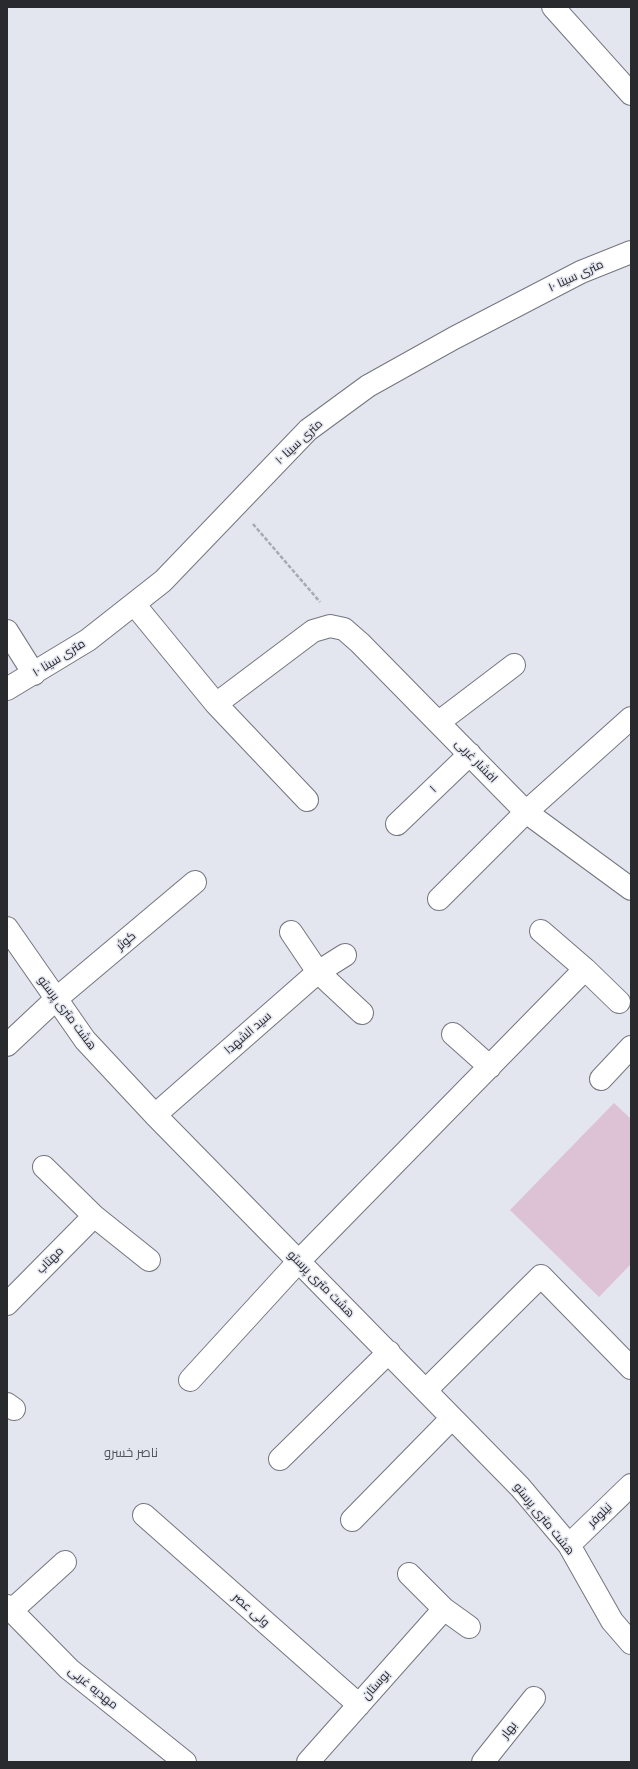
<!DOCTYPE html>
<meta charset="utf-8">
<style>
body{margin:0}
#map{position:relative;width:638px;height:1769px;overflow:hidden;background:#e3e5ef;font-family:Mulish,sans-serif}
canvas{display:block}
.frame{position:absolute;inset:0;border:8px solid #292a2d;pointer-events:none}
</style>
<div id="map">
<canvas width="638" height="1769"></canvas>
<div class="frame"></div>
</div>
<script>
const ctx = document.querySelector('canvas').getContext('2d');
ctx.lineJoin = 'round';
function paint(path, color) { ctx.fillStyle = color; ctx.fill(path, 'evenodd'); }
const poly = rows => new Path2D(rows.map(r => 'M' + r).join(''));
function strokePath(path, color, width, dash) { ctx.strokeStyle = color; ctx.lineWidth = width; ctx.lineCap = dash ? 'butt' : 'round'; ctx.setLineDash(dash || []); ctx.stroke(path); }
function write(font, color, halo, rows, align = 'center') {
  ctx.font = font + ' Mulish,Cairo,sans-serif'; ctx.lineWidth = 3; ctx.setLineDash([]); ctx.textBaseline = 'middle'; ctx.strokeStyle = halo; ctx.fillStyle = color; for (const [text, x, y, turn = 0] of rows) {
    ctx.save(); ctx.translate(x, y); ctx.rotate((+turn || 0) * Math.PI / 180); ctx.textAlign = isNaN(turn) ? turn : align; if (halo) ctx.strokeText(text, 0, 0); ctx.fillText(text, 0, 0); ctx.restore();
  }
}
paint(poly([
 [614,1103,631,1119,631,1264,599,1297,510,1210]
]), '#dcc2d4');
const minor = poly([
 [553,7,631,94],
 [134,604,216,704,313,631,330,626,344,629,360,643,526,812,631,889],
 [7,631,34,674],
 [7,689,88,640,163,581,308,430,368,386,454,338,581,272,631,252],
 [216,704,307,800],
 [439,722,514,665],
 [397,824,470,754],
 [439,899,526,812,631,718],
 [7,928,85,1040,155,1115,520,1487,569,1545,612,1621,631,1643],
 [541,931,585,969,619,1002],
 [291,932,318,972,362,1013],
 [453,1034,490,1067],
 [7,1045,56,999,195,882],
 [601,1079,631,1047],
 [155,1115,318,972,345,955],
 [44,1167,94,1216,149,1260],
 [7,1304,94,1216],
 [190,1380,298,1262,585,969],
 [426,1390,541,1276,631,1368],
 [7,1404,14,1409],
 [280,1459,389,1352],
 [144,1515,359,1705],
 [352,1520,452,1418],
 [569,1545,631,1485],
 [409,1574,444,1609,469,1627],
 [7,1606,69,1669,185,1762],
 [11,1611,65,1562],
 [308,1762,444,1609],
 [483,1762,534,1698]
]);
strokePath(minor, '#74767f', 24);
strokePath(poly([
 [253,524,320,602]
]), '#a8aab1', 2.5, [4, 2]);
strokePath(minor, '#fff', 22);
write('12px', '#292a2d', '#e3e5ef', [
 ["۱۰ متری سینا",576,276,-25],
 ["۱۰ متری سینا",299,442,-43],
 ["۱۰ متری سینا",59,658,-32],
 ["افشار غربی",476,761,46],
 ["۱",433,789,-44],
 ["کوثر",126,941,-40],
 ["هشت متری پرستو",67,1013,53],
 ["سید الشهدا",248,1033,-41],
 ["مهتاب",50,1260,-45],
 ["هشت متری پرستو",321,1284,45],
 ["نیلوفر",600,1515,-44],
 ["هشت متری پرستو",544,1519,51],
 ["ولی عصر",251,1610,41],
 ["بوستان",376,1685,-48],
 ["مهدیه غربی",93,1688,39],
 ["بهار",509,1730,-52]
]);
write('13px', '#53555d', '#e3e5ef', [
 ["ناصر خسرو",131,1453]
]);
</script>
